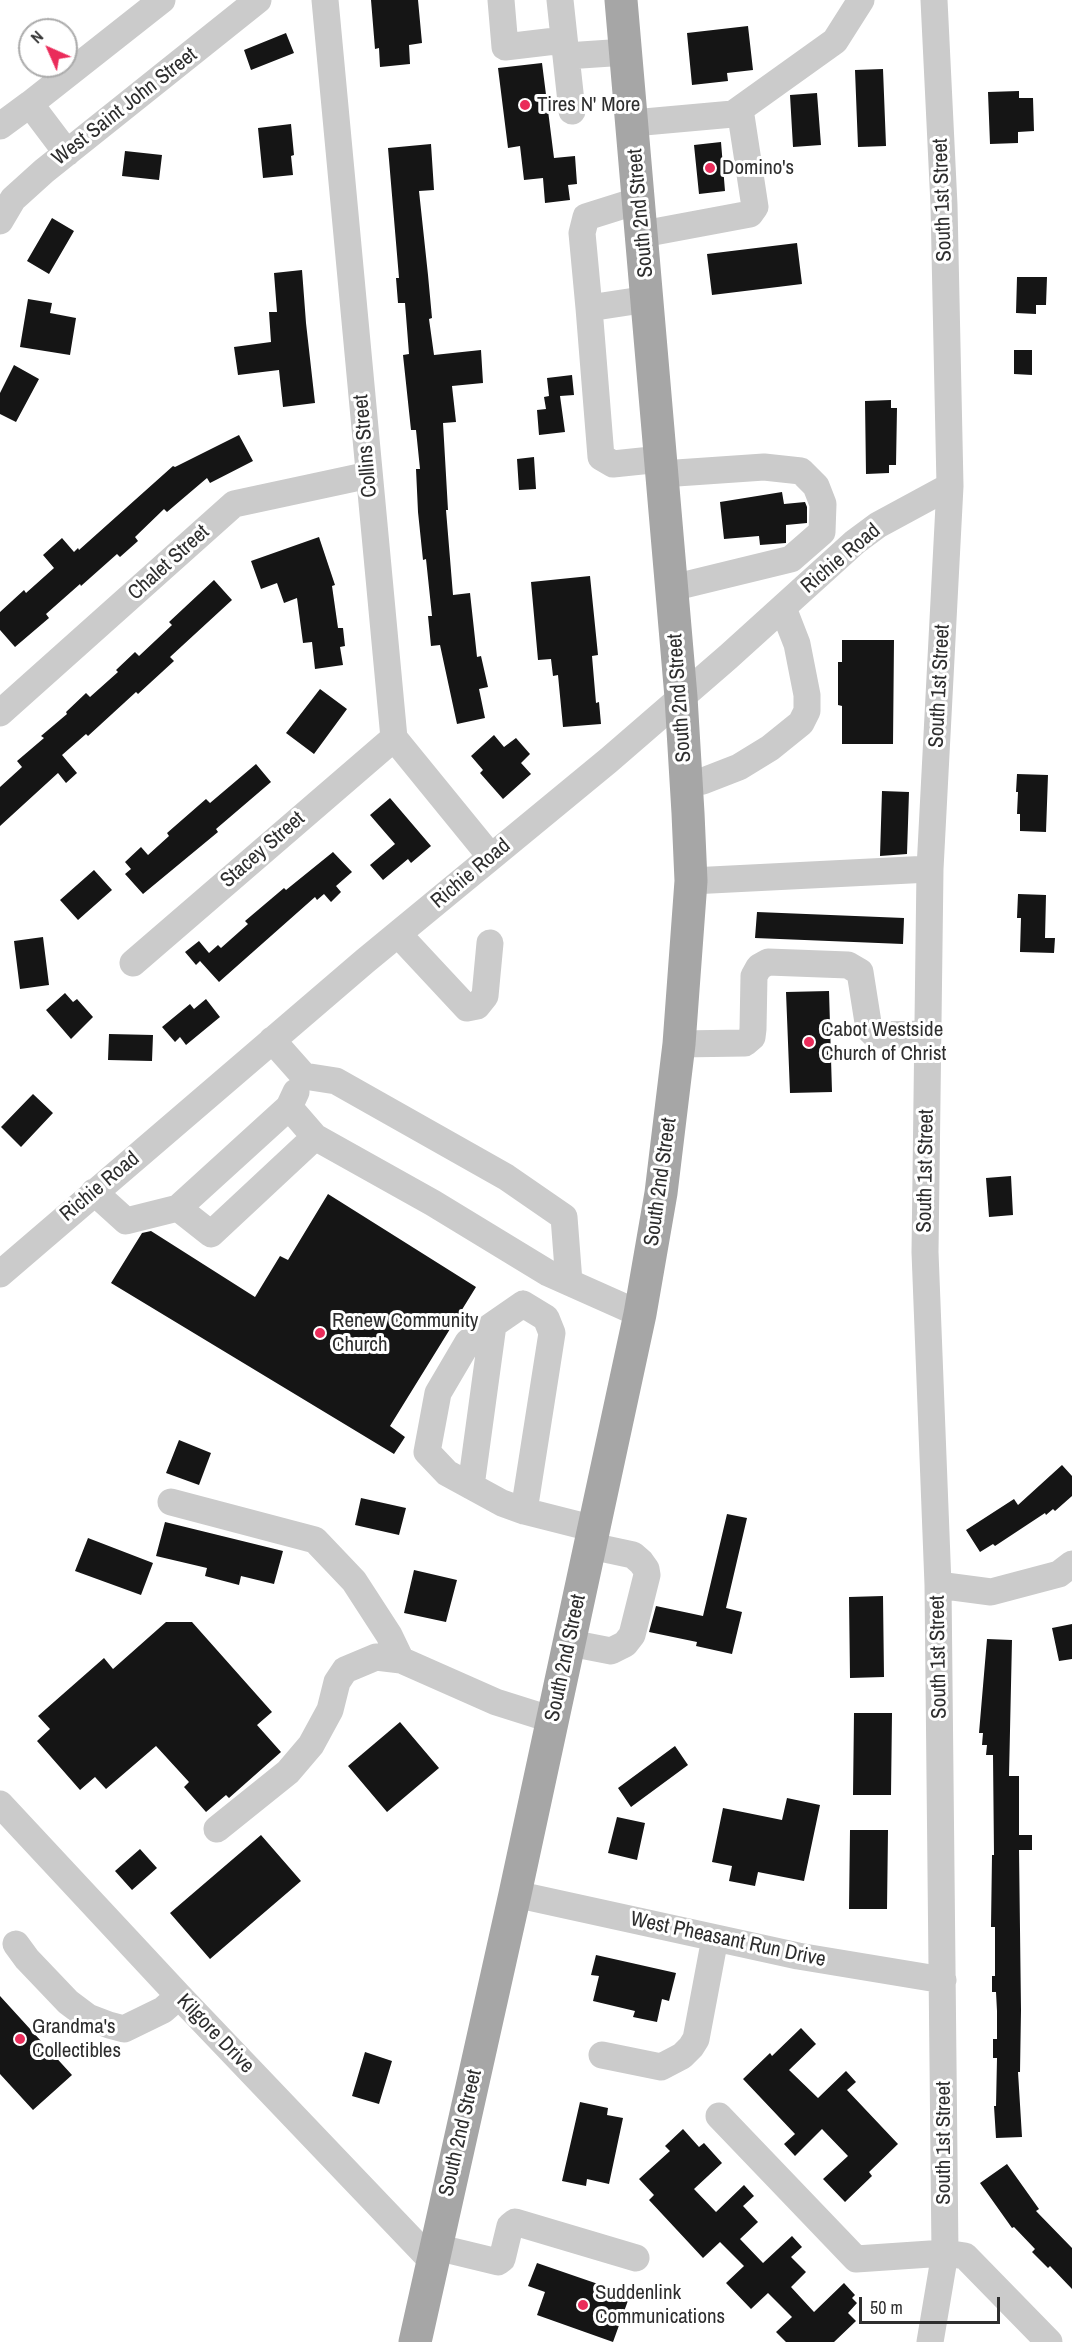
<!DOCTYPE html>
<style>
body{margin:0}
#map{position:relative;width:1072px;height:2342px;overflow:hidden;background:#fff;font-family:"Archivo Narrow",sans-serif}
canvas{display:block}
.north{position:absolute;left:18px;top:18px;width:60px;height:60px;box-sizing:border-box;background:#fff;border:2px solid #ababab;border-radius:50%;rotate:315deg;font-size:16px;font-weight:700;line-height:24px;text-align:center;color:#2e2e2e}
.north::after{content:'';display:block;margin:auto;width:21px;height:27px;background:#ea2c5a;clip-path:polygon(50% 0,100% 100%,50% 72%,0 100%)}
.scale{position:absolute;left:859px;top:2297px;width:141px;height:27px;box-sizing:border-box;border:3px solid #2e2e2e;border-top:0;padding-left:8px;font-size:18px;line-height:21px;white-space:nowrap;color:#2e2e2e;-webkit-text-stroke:4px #fff;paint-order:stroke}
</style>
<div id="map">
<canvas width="1072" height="2342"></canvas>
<div class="north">N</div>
<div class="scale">50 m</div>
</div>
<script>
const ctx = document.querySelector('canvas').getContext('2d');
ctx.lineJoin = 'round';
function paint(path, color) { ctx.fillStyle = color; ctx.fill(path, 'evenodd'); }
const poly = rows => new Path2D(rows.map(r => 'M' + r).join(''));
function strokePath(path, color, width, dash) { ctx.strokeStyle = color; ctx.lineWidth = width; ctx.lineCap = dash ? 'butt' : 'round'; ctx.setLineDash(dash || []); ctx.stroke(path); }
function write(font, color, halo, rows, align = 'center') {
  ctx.font = font + ' "Archivo Narrow",sans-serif'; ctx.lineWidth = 6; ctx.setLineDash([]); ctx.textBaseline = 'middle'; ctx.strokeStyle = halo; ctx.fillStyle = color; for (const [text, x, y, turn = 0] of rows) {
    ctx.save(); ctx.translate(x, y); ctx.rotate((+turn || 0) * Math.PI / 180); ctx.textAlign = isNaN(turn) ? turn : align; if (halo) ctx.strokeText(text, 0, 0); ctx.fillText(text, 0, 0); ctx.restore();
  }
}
paint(poly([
 [371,0,418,0,422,43,409,45,410,64,380,67,379,48,375,49],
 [748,26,753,70,727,73,728,81,692,85,687,33],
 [286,33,294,53,251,70,244,50],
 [542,63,554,158,575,156,577,184,568,185,570,200,545,203,543,178,524,180,520,146,508,148,498,68],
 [883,69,886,146,858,147,855,70],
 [1019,91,1019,98,1033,98,1034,131,1018,132,1018,143,990,144,988,92],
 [817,93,821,145,793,147,790,95],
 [291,124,294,155,291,156,293,175,263,178,258,128],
 [721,142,725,191,699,194,694,145],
 [431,144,434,190,419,191,428,275,432,318,429,319,434,355,481,350,483,383,452,386,456,422,443,423,448,510,446,510,453,595,470,593,477,657,481,656,488,687,479,689,485,718,457,724,440,645,431,646,428,616,432,616,426,559,423,560,418,512,416,469,420,469,416,430,411,430,403,355,409,354,405,303,398,303,396,278,399,278,388,148],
 [125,151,162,155,159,180,122,176],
 [52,218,74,231,49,274,27,261],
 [797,243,802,284,712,295,707,254],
 [302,270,306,323,315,403,283,407,279,370,238,375,234,347,271,342,269,312,277,312,274,273],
 [1017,277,1047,277,1046,305,1036,305,1036,314,1016,313],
 [28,299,52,303,50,313,76,318,70,355,20,347],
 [1014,350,1032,350,1032,375,1014,374],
 [14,365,39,379,16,422,0,414,0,393],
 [572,375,574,395,560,396,565,432,539,435,537,410,546,409,544,397,549,396,547,378],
 [891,400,891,408,897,408,896,465,889,465,889,473,866,474,865,401],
 [239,435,253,461,210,483,207,478,167,512,164,509,135,537,138,541,120,557,117,554,81,586,80,584,46,614,49,618,15,647,0,630,0,612,24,590,26,593,54,568,43,555,62,538,74,552,78,548,79,550,173,466,175,467],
 [534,457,536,489,519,490,517,459],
 [782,492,784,504,805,502,807,507,807,523,786,525,786,543,760,545,759,536,724,539,720,502],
 [319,537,335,585,332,586,338,628,343,628,345,646,340,647,343,665,315,669,312,642,303,643,297,598,284,603,277,583,261,589,251,561],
 [590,576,598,655,592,656,596,703,599,702,601,724,563,727,558,675,553,676,551,659,538,660,531,582],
 [214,580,232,600,170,657,174,661,138,694,136,692,88,736,86,734,62,755,77,773,66,783,58,773,0,826,0,787,22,767,17,761,44,738,41,736,67,714,66,712,86,693,90,697,118,672,116,670,135,652,139,656,172,625,169,622],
 [842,640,894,640,893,744,842,744,842,706,838,705,838,662,842,662],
 [320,689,347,709,314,754,286,733],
 [494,735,504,747,516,738,530,754,521,763,531,774,503,799,480,773,483,770,471,756],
 [256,764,271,782,216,829,218,832,143,894,125,874,131,869,125,862,141,847,148,855,169,836,167,833,206,799,210,803],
 [1017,774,1048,775,1046,832,1020,831,1020,814,1017,814,1018,792,1016,792],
 [882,791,909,792,907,854,880,856],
 [390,798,431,846,411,863,408,859,383,880,370,865,395,844,370,815],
 [333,852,352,872,336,886,341,892,331,902,324,894,317,900,315,897,219,982,200,961,196,965,185,952,199,941,209,953,218,945,221,948,248,924,245,921,284,888,286,890],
 [94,870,112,890,78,920,60,900],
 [1018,894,1046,895,1045,938,1055,938,1054,953,1020,952,1021,918,1017,918],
 [757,912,904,918,903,944,755,938],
 [43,937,49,985,20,989,14,941],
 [829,991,832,1092,790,1093,786,992],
 [65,993,73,1002,77,999,93,1017,71,1039,46,1010],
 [206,999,220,1017,186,1045,180,1037,175,1042,162,1027,190,1004,194,1009],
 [109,1034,153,1035,152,1061,108,1060],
 [33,1094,53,1113,21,1147,1,1127],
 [1011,1176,1013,1215,989,1217,986,1178],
 [328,1194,476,1287,390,1426,405,1437,394,1454,111,1283,142,1233,151,1231,255,1297,280,1256,288,1260],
 [179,1440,211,1453,199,1485,166,1473],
 [1062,1465,1072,1476,1072,1496,1055,1511,1053,1509,1046,1515,1045,1513,995,1546,993,1544,980,1552,966,1530,1014,1499,1018,1505],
 [361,1498,406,1508,399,1535,355,1525],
 [727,1514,747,1518,726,1608,742,1612,732,1654,696,1646,697,1642,649,1632,656,1606,703,1616],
 [165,1522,283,1551,274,1584,241,1576,239,1585,205,1576,207,1568,156,1556],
 [88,1538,153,1563,141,1595,75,1571],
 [414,1570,457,1580,446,1622,404,1613],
 [883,1596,884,1677,850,1678,849,1597],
 [166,1622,192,1622,272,1712,257,1725,281,1752,229,1798,226,1795,206,1812,184,1787,189,1782,156,1746,106,1789,95,1777,80,1790,37,1741,50,1729,38,1716,104,1658,113,1669],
 [1072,1624,1072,1659,1059,1661,1052,1628],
 [987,1639,1012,1640,1009,1776,1019,1776,1019,1835,1032,1835,1032,1850,1019,1850,1021,2010,1020,2072,1018,2072,1022,2137,996,2138,994,2106,996,2106,997,2058,993,2058,993,2039,997,2039,997,2011,996,1992,992,1992,992,1976,995,1976,995,1927,991,1927,992,1855,994,1855,993,1755,986,1755,987,1745,982,1745,983,1733,979,1733],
 [854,1713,892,1713,891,1795,853,1795],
 [400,1722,439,1768,387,1812,348,1766],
 [675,1746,688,1765,631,1807,618,1788],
 [787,1798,820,1805,804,1881,758,1872,755,1886,729,1881,732,1866,712,1862,723,1808,782,1820],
 [617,1817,645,1823,637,1860,608,1853],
 [850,1830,888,1830,887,1909,849,1909],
 [261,1835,301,1881,210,1959,170,1913],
 [140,1849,157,1868,132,1890,115,1871],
 [596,1955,676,1973,669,2001,662,1999,657,2022,633,2017,635,2011,593,2001,599,1976,591,1975],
 [0,1996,72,2075,33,2110,0,2074],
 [801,2028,816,2044,789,2070,818,2098,846,2071,856,2082,847,2090,898,2144,869,2172,872,2176,845,2202,823,2179,848,2156,822,2129,795,2156,784,2144,795,2134,743,2079,770,2053,772,2056],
 [365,2052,392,2061,379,2104,352,2096],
 [580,2102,608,2108,607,2115,623,2118,609,2184,587,2179,586,2186,562,2181],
 [683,2129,699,2147,704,2143,722,2163,694,2189,716,2212,744,2185,754,2196,743,2206,758,2222,740,2239,763,2263,792,2236,802,2247,791,2257,806,2272,791,2287,814,2312,844,2283,855,2295,852,2298,857,2303,848,2313,856,2321,834,2342,786,2342,776,2332,792,2317,768,2293,751,2309,726,2283,744,2266,720,2242,703,2258,649,2200,654,2195,639,2179,670,2151,665,2146],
 [1007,2164,1039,2209,1036,2211,1072,2248,1072,2289,1050,2266,1048,2268,1032,2252,1035,2249,1014,2227,1012,2228,980,2183],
 [537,2263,630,2295,613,2342,537,2315,545,2292,528,2286]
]), '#151515');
strokePath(poly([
 [325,0,394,738,491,857],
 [501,0,505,47,564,40],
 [560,0,566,56,626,52],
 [566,56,572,111],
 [633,123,733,114,835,41,861,0],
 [0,126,30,104],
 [67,153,30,104,162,0],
 [0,221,13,199,44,171,258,0],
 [643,234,750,214,755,207,740,109],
 [648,299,589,308,601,457,613,464,661,459],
 [589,308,582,233,586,217,640,200],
 [662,474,764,467,801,471,816,486,823,504,822,532,791,559,672,588],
 [0,713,234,504,369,475],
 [686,783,703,781,739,767,770,748,801,723,807,711,807,695,797,644,783,608],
 [691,881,930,869],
 [398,934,467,1008,477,1006,485,996,490,943],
 [133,963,394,738],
 [272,1040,304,1076,336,1081,506,1177,564,1217,569,1282],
 [679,1044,745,1043,752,1037,753,1029,754,976,759,967,768,962,848,965,860,972,869,1029,875,1035,928,1034],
 [289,1107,315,1137,433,1203,548,1273,640,1314],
 [94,1192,126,1221,178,1208,289,1107,296,1092],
 [178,1208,211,1234,315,1137],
 [0,1274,365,961,609,760,728,657,855,542,878,525,950,486],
 [523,1304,546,1318,552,1333,524,1511,502,1503,447,1473,427,1452,438,1393,468,1342,523,1304],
 [471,1486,493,1325],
 [171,1502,315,1540,354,1581,389,1635,401,1660,496,1702,553,1720],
 [524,1511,595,1529],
 [938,1585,991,1592,1059,1574,1072,1564],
 [570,1643,611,1651,625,1644,632,1635,647,1575,646,1569,641,1562,633,1555,591,1546],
 [0,1804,179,1996,432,2261],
 [217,1829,288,1772,311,1745,330,1710,337,1682,345,1670,376,1657,401,1660],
 [515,1894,798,1956,943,1980],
 [16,1944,27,1959,68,2002,88,2017,109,2025,124,2029,163,2010,179,1996],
 [602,2055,661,2067,682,2056,691,2047,696,2039,715,1938],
 [719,2116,856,2259,945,2253,965,2256,1049,2342],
 [436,2247,498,2262,502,2259,510,2226,515,2222,636,2258],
 [930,2342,945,2253,938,1585,925,1252,930,869,950,486,944,205,934,0]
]), '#cbcbcb', 27);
strokePath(poly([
 [415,2342,515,1894,640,1314,661,1193,679,1044,691,881,688,813,681,697,621,0]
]), '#a6a6a6', 33);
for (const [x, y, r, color] of [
 [525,105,6,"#ea2c5a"],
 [710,168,6,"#ea2c5a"],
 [809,1042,6,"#ea2c5a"],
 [320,1333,6,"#ea2c5a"],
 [20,2039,6,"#ea2c5a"],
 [583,2305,6,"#ea2c5a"]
]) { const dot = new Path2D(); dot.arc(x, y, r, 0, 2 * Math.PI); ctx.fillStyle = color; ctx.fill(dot); strokePath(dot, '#fff', 2); }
write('21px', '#2e2e2e', '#fff', [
 ["Tires N' More",537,105],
 ["Domino's",722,168],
 ["Cabot Westside",821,1030],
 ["Church of Christ",821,1054],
 ["Renew Community",332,1321],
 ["Church",332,1345],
 ["Grandma's",32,2027],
 ["Collectibles",32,2051],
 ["Suddenlink",595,2293],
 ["Communications",595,2317]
], 'left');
write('21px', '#2e2e2e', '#fff', [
 ["West Saint John Street",125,107,-38],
 ["South 1st Street",943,200,-92],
 ["South 2nd Street",641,213,-95],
 ["Collins Street",366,446,-95],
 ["Richie Road",841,559,-40],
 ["Chalet Street",169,563,-42],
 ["South 1st Street",940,686,-87],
 ["South 2nd Street",680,698,-94],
 ["Stacey Street",263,850,-41],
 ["Richie Road",471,874,-40],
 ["South 1st Street",926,1171,-89],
 ["South 2nd Street",661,1182,-82],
 ["Richie Road",100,1187,-40],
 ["South 1st Street",939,1657,-91],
 ["South 2nd Street",566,1658,-78],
 ["West Pheasant Run Drive",728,1940,12],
 ["Kilgore Drive",215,2034,46],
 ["South 2nd Street",461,2133,-77],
 ["South 1st Street",944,2143,-90]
]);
</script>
